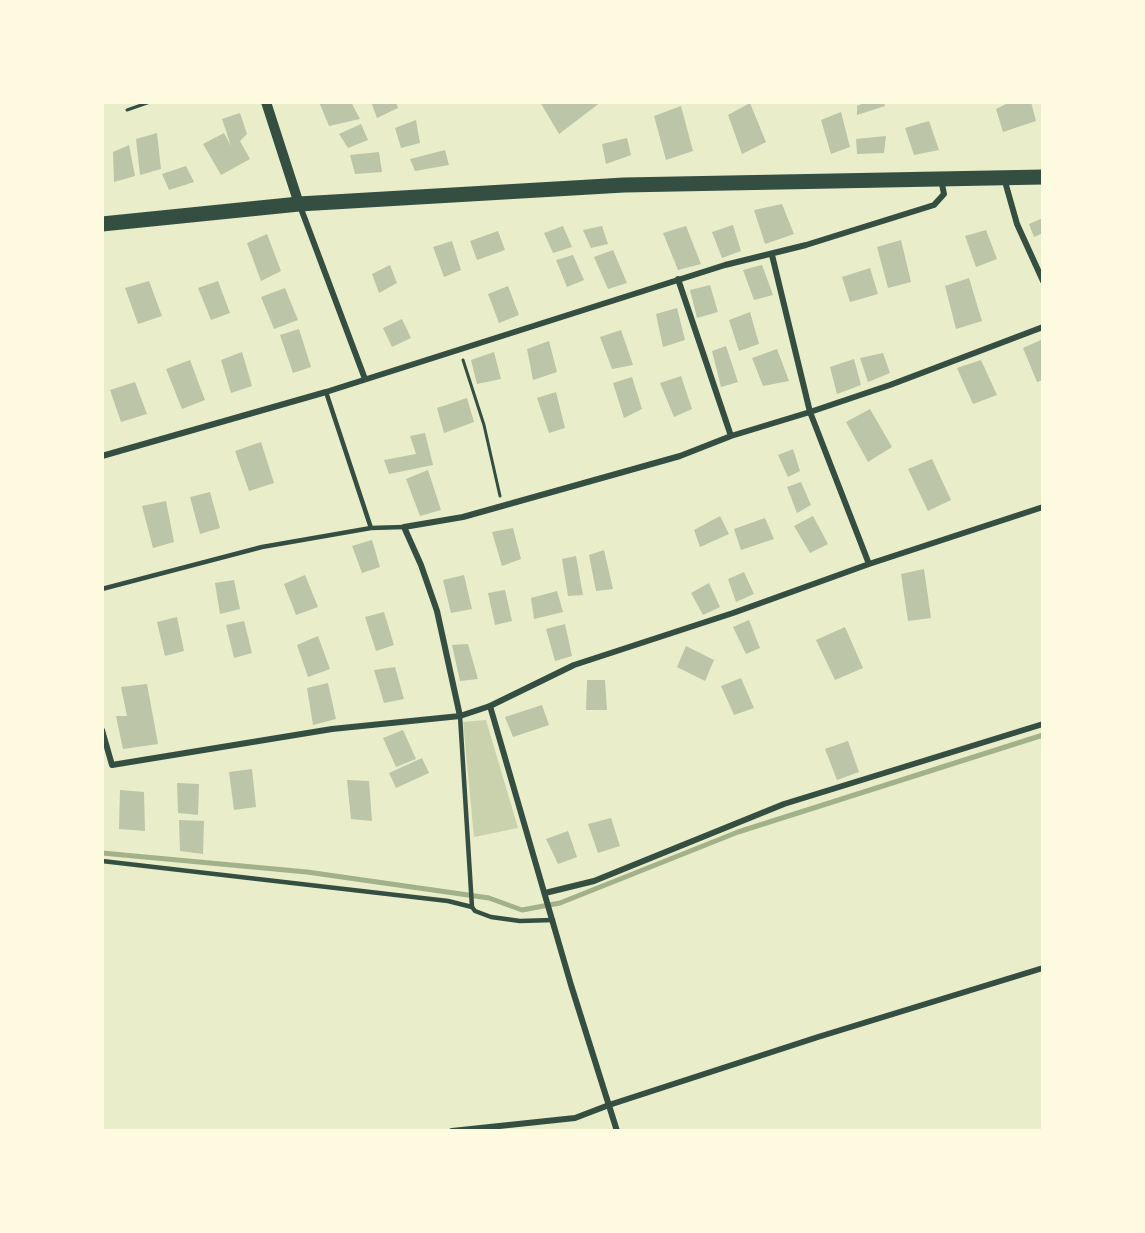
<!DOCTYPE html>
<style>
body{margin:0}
#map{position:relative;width:1145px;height:1233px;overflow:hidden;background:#e9edc9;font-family:Ubuntu,sans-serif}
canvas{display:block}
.frame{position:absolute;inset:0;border:104px solid #fefae0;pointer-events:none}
</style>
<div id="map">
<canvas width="1145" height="1233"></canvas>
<div class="frame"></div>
</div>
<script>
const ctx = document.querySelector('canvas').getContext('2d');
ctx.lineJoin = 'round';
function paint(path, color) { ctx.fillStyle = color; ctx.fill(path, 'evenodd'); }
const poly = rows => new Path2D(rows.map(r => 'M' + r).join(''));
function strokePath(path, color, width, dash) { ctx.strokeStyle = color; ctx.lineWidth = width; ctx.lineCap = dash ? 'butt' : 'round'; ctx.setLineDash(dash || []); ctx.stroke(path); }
paint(poly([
 [486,720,518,828,474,837,463,722]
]), '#cad2ad');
strokePath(poly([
 [102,853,307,872,489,898,522,910,560,903,738,832,1043,735]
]), '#a3b18a', 5);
paint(poly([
 [319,102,351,102,360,119,329,126],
 [371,102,396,102,398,108,377,118],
 [540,102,601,102,559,134],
 [866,102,884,102,885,106,857,115,857,106],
 [1010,102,1031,102,1036,121,1003,132,996,109],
 [750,103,766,142,742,154,728,115],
 [681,106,693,151,666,160,654,116],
 [841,112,850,147,831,154,821,120],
 [240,113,247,134,240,141,250,159,221,175,203,144,224,133,231,146,222,119],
 [416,120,420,143,401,148,395,128],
 [929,121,939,150,914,155,905,128],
 [361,124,368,140,348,148,339,134],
 [157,133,161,169,140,175,136,139],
 [886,136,884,153,857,154,856,139],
 [627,138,631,155,606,164,602,144],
 [129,145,135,176,114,182,113,152],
 [445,150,449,165,415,171,410,159],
 [379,152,382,172,355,174,350,155],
 [186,166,194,182,169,190,162,174],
 [782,204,794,234,765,244,754,210],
 [1043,218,1043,233,1034,237,1029,224],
 [733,225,741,251,722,258,712,232],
 [563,226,572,247,553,253,544,233],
 [602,226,608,244,591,248,583,230],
 [686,226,701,264,678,270,663,233],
 [986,230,997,259,976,267,965,236],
 [498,231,505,250,477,260,470,241],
 [267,234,281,271,261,281,247,243],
 [901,240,911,282,888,288,877,247],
 [452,241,461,270,444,277,433,247],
 [613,250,627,283,608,289,594,257],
 [573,255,584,280,567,287,556,260],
 [390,265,397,283,379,293,372,274],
 [762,265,773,295,754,300,743,270],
 [870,268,878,294,850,302,842,277],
 [969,278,982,321,956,329,945,286],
 [149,281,162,316,138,324,125,288],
 [218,281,230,313,211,320,198,288],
 [710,285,718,312,697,318,690,290],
 [508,286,519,315,499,323,488,294],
 [285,288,298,320,274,329,261,297],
 [677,308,685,340,663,347,656,314],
 [750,312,759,344,739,351,729,320],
 [402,319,411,338,392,347,383,328],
 [299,329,311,367,293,373,280,335],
 [621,330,633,365,612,369,600,337],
 [1043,339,1043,380,1037,382,1023,348],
 [549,341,557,372,533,380,527,349],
 [726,346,738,382,721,387,712,351],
 [777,349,789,381,763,386,752,358],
 [242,352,252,386,231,393,221,360],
 [494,352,501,379,477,384,471,360],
 [883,353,890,373,868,382,860,358],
 [854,359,861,385,837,394,830,367],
 [190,360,205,400,182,409,166,369],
 [981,360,997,395,973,404,957,368],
 [681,376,692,409,674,417,660,383],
 [632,377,642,409,624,418,613,383],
 [135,382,147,414,121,422,110,390],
 [556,392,565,428,549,433,537,398],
 [467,398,474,422,444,433,437,408],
 [870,409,892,447,868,462,846,422],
 [425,433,433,465,389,474,384,460,416,454,410,436],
 [261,442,274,483,249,491,235,451],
 [793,449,800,471,788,477,778,455],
 [932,459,951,500,928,511,908,469],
 [428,470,441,510,420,516,406,479],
 [801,482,811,505,797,513,787,487],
 [210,492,220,528,200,534,190,497],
 [166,501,174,542,153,548,142,506],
 [720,516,729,534,700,547,694,530],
 [813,516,828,544,810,553,794,526],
 [765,518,774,539,741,550,734,529],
 [513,528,521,559,502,566,492,532],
 [372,540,380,567,362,573,352,546],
 [604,550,613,589,596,591,589,555],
 [576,556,583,595,568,596,562,559],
 [924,569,931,618,908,621,901,574],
 [744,572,754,594,736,602,728,579],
 [305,575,318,607,296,615,284,584],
 [464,575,472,609,451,613,443,580],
 [234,580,240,609,220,614,215,583],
 [709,583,720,607,703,615,691,593],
 [505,590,512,621,495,625,488,593],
 [557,591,563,612,534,619,531,598],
 [384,612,394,645,376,651,365,617],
 [177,617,184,651,165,656,157,622],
 [749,620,760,648,746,654,733,627],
 [244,621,252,653,234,658,226,625],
 [565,624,572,656,555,661,546,629],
 [845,627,863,668,835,680,816,640],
 [318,636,330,669,308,677,297,645],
 [468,644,478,679,460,681,452,645],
 [686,646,714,660,705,681,677,667],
 [395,667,404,699,384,703,374,670],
 [741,678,754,708,734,715,721,686],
 [587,680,605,680,607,710,586,710],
 [328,683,336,719,313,725,307,688],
 [147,684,158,744,123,749,116,716,127,716,121,687],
 [542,705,549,725,513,737,505,717],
 [403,730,416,759,396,767,383,738],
 [848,741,859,772,837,780,825,749],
 [422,758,429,773,396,788,389,773],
 [252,769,256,807,234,810,229,772],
 [347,780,369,781,372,821,351,819],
 [177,783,199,784,198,815,178,813],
 [120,790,144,792,145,831,119,829],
 [611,818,620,846,598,853,588,824],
 [179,820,204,821,203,854,180,851],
 [568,831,577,857,558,864,546,839]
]), '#bcc5a7');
strokePath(poly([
 [127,110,150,102],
 [463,360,484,425,500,496]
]), '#344e41', 3);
strokePath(poly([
 [326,392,371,528],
 [102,589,262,547,371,528,404,527],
 [460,716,472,907],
 [102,861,448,901,472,907,475,911,491,917,520,921,553,920]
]), '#344e41', 4.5);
strokePath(poly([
 [1004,178,1017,224,1043,281],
 [300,206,365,379],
 [772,255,810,412,869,564],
 [678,279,731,436],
 [102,456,326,392,725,265,806,245,934,205,944,194,941,179],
 [490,706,571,985,617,1131],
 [460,716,437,611,421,565,404,527,463,517,680,456,731,436,810,412,890,385,1043,327],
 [102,730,112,765,332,729,460,716,490,706,574,665,733,613,869,564,1043,507],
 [545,893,594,881,784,804,1043,724],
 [452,1131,575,1118,609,1105,818,1037,1043,968]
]), '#344e41', 6);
strokePath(poly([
 [266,102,299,204]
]), '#344e41', 10);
strokePath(poly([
 [102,224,299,204,624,185,1043,177]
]), '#344e41', 15);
</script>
